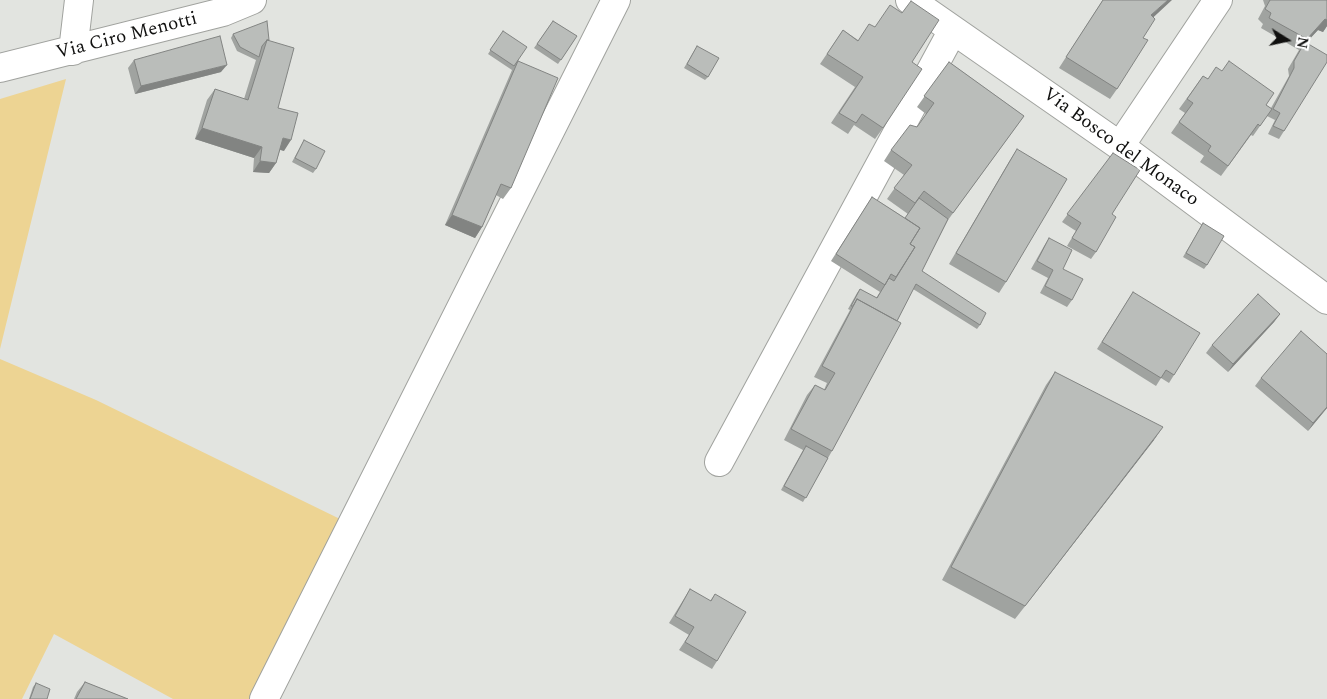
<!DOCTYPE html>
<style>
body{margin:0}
#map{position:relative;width:1327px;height:699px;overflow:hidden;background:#e2e4e0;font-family:Spectral,serif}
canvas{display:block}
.north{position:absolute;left:1262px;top:15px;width:50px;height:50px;-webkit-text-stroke:4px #fff;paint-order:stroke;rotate:100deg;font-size:14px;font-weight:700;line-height:20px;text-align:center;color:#10100f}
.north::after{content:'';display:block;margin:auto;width:18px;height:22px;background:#10100f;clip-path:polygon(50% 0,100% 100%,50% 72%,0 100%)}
</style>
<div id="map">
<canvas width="1327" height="699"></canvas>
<div class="north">N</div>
</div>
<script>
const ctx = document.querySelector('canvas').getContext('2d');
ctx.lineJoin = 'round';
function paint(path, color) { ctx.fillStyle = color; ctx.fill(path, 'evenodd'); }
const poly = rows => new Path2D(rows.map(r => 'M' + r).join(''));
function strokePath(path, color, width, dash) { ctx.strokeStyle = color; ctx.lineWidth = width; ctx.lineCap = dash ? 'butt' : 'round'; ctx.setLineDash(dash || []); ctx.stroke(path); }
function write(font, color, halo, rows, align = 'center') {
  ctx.font = font + ' Spectral,serif'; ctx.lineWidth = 5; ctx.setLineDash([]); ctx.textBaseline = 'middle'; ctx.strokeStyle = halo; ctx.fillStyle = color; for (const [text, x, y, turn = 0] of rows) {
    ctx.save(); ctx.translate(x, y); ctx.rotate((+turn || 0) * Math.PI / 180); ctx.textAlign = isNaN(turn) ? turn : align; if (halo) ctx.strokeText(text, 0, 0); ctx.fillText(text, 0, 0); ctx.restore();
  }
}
paint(poly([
 [66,79,0,349,0,99],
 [0,359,96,400,340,519,251,699,173,699,54,634,22,699,0,699]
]), '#edd493');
const minor = poly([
 [910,0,1120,146,1327,300],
 [73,51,79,0],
 [0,68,223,12,252,0],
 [1120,146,1218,0],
 [719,462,953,30],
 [264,699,616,0]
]);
strokePath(minor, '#a0a29e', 30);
strokePath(minor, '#fff', 28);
paint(poly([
 [1263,0,1327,0,1327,26,1323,32,1318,30,1306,43,1284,131,1279,139,1268,134,1275,120,1267,116,1253,136,1251,135,1221,176,1200,162,1204,156,1171,133,1185,113,1179,109,1203,76,1208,79,1266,105,1271,108,1289,76,1288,69,1299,50,1261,28,1263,24,1258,19,1265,6],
 [1102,1,1153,17,1117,89,1110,99,1059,68],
 [553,21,577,36,558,64,534,48],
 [843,30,858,40,912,62,883,128,875,139,854,125,848,134,831,123,855,87,820,64],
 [503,31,518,61,511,188,503,199,496,195,482,227,475,238,445,225,512,70,488,54],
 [233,34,269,40,284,151,280,150,276,163,269,173,253,172,254,158,195,139,207,100,215,89,244,99,256,60,237,51,231,38],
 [697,46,708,77,705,80,684,68],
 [134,60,221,72,135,94,128,68],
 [949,62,1024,116,948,220,922,271,980,325,977,329,913,289,832,451,828,458,803,502,781,490,803,450,784,440,807,395,815,385,824,390,827,383,814,377,850,310,848,309,857,293,860,289,876,298,880,292,831,261,872,197,905,218,908,214,887,199,904,175,884,161,891,150,917,127,926,114,917,107],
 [304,140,316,169,313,173,292,162],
 [1017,149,1006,282,999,293,949,264,1010,160],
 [1113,153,1112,214,1096,252,1091,259,1067,246,1076,231,1062,222],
 [1203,223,1207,265,1204,269,1183,257],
 [1049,238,1063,269,1072,300,1067,307,1040,293,1048,278,1031,269,1044,246],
 [1133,292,1174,375,1169,383,1161,378,1156,386,1097,349],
 [1280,314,1274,322,1228,372,1206,353,1212,345],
 [1327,354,1327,408,1308,431,1255,386,1261,378],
 [1055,372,1154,440,1015,619,942,580,1046,385],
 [690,589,710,601,715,594,717,661,712,669,679,650,689,635,669,623],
 [85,682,128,699,74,699,77,692],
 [36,683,47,699,29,699,33,687]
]), '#a0a3a0');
paint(poly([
 [1168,0,1172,0,1144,26,1151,15],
 [1325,19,1327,20,1327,26,1323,32,1318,30,1302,47,1307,39],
 [227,65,221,72,135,94,141,86],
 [202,128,262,147,254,158,195,139],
 [283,138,291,140,284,151,276,148],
 [260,161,276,163,269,173,253,172],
 [452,215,482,227,475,238,445,225],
 [1280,314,1274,322,1228,372,1233,364],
 [1327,407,1327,408,1308,431,1313,423],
 [1163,427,1154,440,1015,619,1025,606]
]), '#828482');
const building = poly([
 [1103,0,1168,0,1151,15,1155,19,1143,38,1148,40,1117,89,1066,57,1103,0],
 [1270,0,1327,0,1327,20,1325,19,1307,39,1269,18,1271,13,1265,9,1270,0],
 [911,1,939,20,912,62,922,69,883,128,862,114,856,123,839,113,863,77,827,54,843,30,858,41,869,24,875,27,890,5,902,13,911,1],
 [267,21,269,40,267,40,262,46,259,57,240,47,233,34,267,21],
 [553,21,577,36,561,60,537,44,553,21],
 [503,31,527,47,514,66,490,50,503,31],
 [220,36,227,65,141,86,134,60,220,36],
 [267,40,294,48,278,108,298,113,291,140,283,138,276,163,260,161,262,147,202,128,215,89,248,100,267,40],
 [1305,42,1327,55,1327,62,1284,131,1273,126,1280,113,1273,109,1294,68,1294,61,1305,42],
 [697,46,719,58,708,77,687,64,697,46],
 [518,61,558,78,511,188,501,184,482,227,452,215,518,61],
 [1229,61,1274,93,1266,105,1272,109,1260,126,1258,124,1228,166,1208,151,1211,146,1179,122,1193,103,1187,99,1203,76,1208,79,1216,67,1222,71,1229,61],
 [949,62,1024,116,953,213,924,191,915,203,894,188,912,165,891,150,910,125,917,127,934,103,924,96,949,62],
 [304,140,325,151,316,169,295,158,304,140],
 [1017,149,1067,179,1006,282,956,253,1017,149],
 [1113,153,1140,170,1112,214,1116,217,1096,252,1072,238,1081,223,1067,214,1113,153],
 [872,197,920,228,910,244,915,247,896,277,891,274,885,285,836,254,872,197],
 [919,198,948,219,922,271,986,313,980,325,916,284,897,321,857,299,853,306,851,306,860,289,877,298,889,278,894,281,915,247,910,244,920,228,905,218,919,198],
 [1203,223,1224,236,1207,265,1186,253,1203,223],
 [1049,238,1072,250,1063,269,1083,279,1072,300,1045,286,1053,270,1037,261,1049,238],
 [1133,292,1200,333,1174,375,1166,370,1161,378,1102,342,1133,292],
 [1258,294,1280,314,1233,364,1212,345,1258,294],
 [857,299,901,323,832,451,791,429,815,385,825,390,835,373,822,366,857,299],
 [1301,331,1327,354,1327,407,1313,423,1261,378,1301,331],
 [1055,372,1163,427,1025,606,951,567,1055,372],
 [806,446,828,458,806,498,784,486,806,446],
 [690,589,711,601,715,594,746,612,717,661,685,642,694,627,675,616,690,589],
 [85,682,128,699,76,699,85,682],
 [36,683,50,689,47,699,30,699,36,683]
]);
paint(building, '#babdba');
strokePath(building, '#828482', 1);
write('19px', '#10100f', '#fff', [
 ["Via Ciro Menotti",127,37,-14],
 ["Via Bosco del Monaco",1120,148,36]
]);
</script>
